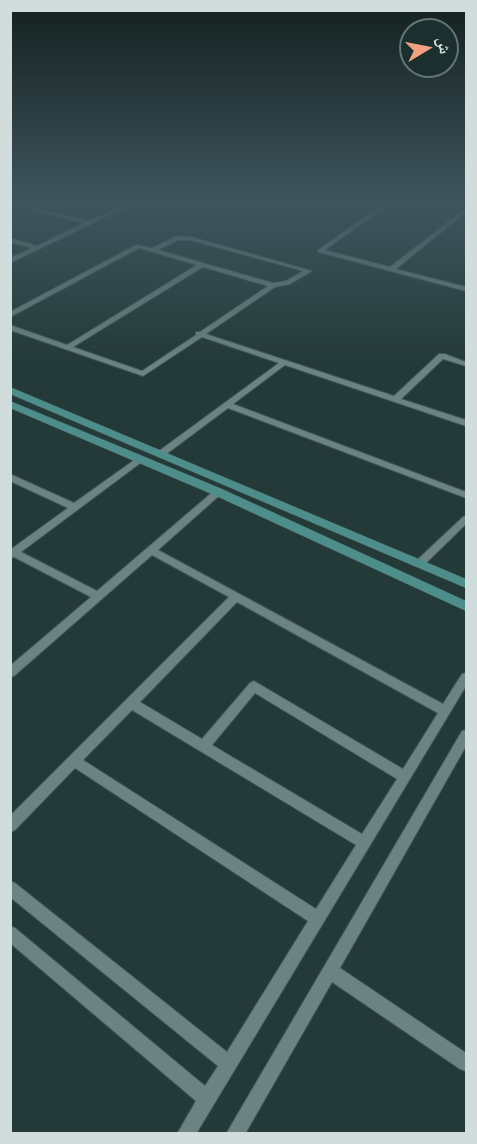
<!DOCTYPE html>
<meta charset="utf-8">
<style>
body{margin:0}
#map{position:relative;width:477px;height:1144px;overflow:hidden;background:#243a38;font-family:Quicksand,"Noto Naskh Arabic",sans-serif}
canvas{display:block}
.frame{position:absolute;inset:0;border:12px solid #d0dddc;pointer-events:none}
.north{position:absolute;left:399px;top:18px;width:60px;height:60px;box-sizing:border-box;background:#1a2f2e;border:2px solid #637574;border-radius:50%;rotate:80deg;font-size:16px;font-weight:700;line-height:24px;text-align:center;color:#d0dddc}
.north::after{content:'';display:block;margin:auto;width:21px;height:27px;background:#f2a081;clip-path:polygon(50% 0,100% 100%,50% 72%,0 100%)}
</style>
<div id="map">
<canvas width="477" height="1144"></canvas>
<div class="frame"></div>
<div class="north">ش</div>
</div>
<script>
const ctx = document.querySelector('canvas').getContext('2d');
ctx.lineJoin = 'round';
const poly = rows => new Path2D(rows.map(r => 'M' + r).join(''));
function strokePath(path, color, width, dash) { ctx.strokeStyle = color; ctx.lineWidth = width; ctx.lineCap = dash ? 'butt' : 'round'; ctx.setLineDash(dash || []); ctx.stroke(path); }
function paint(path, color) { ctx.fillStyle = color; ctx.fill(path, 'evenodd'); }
const minor = poly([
 [38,204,45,204,37,209,89,221,126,204,133,204,10,263,10,258,32,248,10,242,10,238,37,246,84,223,28,209,38,204],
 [359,204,379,206,383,204,389,204,325,250,390,267,466,208,466,212,396,269,466,287,466,291,318,252,318,250,376,209,359,204],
 [177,236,192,237,312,271,290,284,275,287,206,334,394,396,439,354,445,354,466,362,466,366,443,359,401,399,466,420,466,426,285,365,233,404,466,492,466,498,228,408,165,455,159,455,159,451,279,363,202,337,143,376,10,330,10,325,67,345,197,265,139,248,10,317,10,312,136,245,152,248,177,236],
 [178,240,190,240,303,271,286,281,273,283,158,250,178,240],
 [203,267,268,286,200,332,196,332,196,335,142,371,73,347,203,267],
 [140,456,143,457,145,459,143,461,21,552,97,591,215,490,221,490,223,492,221,494,158,550,443,704,462,674,466,673,466,686,196,1134,177,1134,196,1101,10,943,10,926,15,928,205,1086,218,1066,10,897,10,881,15,883,227,1052,308,921,75,768,15,830,10,832,10,816,229,597,152,555,14,676,10,677,10,666,91,597,14,557,10,558,10,550,68,508,10,481,10,474,74,503,140,456],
 [237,602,438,713,403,769,254,681,250,683,202,739,140,702,237,602],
 [255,693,397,779,362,834,212,745,255,693],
 [132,710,356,845,316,909,83,760,132,710],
 [466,516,466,524,423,566,415,566,414,564,415,562,463,517,466,516],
 [466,730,466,746,340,968,466,1053,466,1071,460,1069,332,982,245,1134,226,1134,462,731,466,730]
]);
const major = poly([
 [10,387,466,579,466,588,10,394,10,387],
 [10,401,222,489,466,601,466,611,214,495,10,408,10,401]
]);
strokePath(minor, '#425655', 2);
strokePath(major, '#425655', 1);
paint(minor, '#6b8382');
paint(major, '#4d8e8b');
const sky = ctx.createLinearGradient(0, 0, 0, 364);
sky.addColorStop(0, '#14201f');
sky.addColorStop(0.56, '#3f555e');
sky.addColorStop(1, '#3f555e00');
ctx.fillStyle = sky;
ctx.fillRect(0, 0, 477, 364);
</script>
